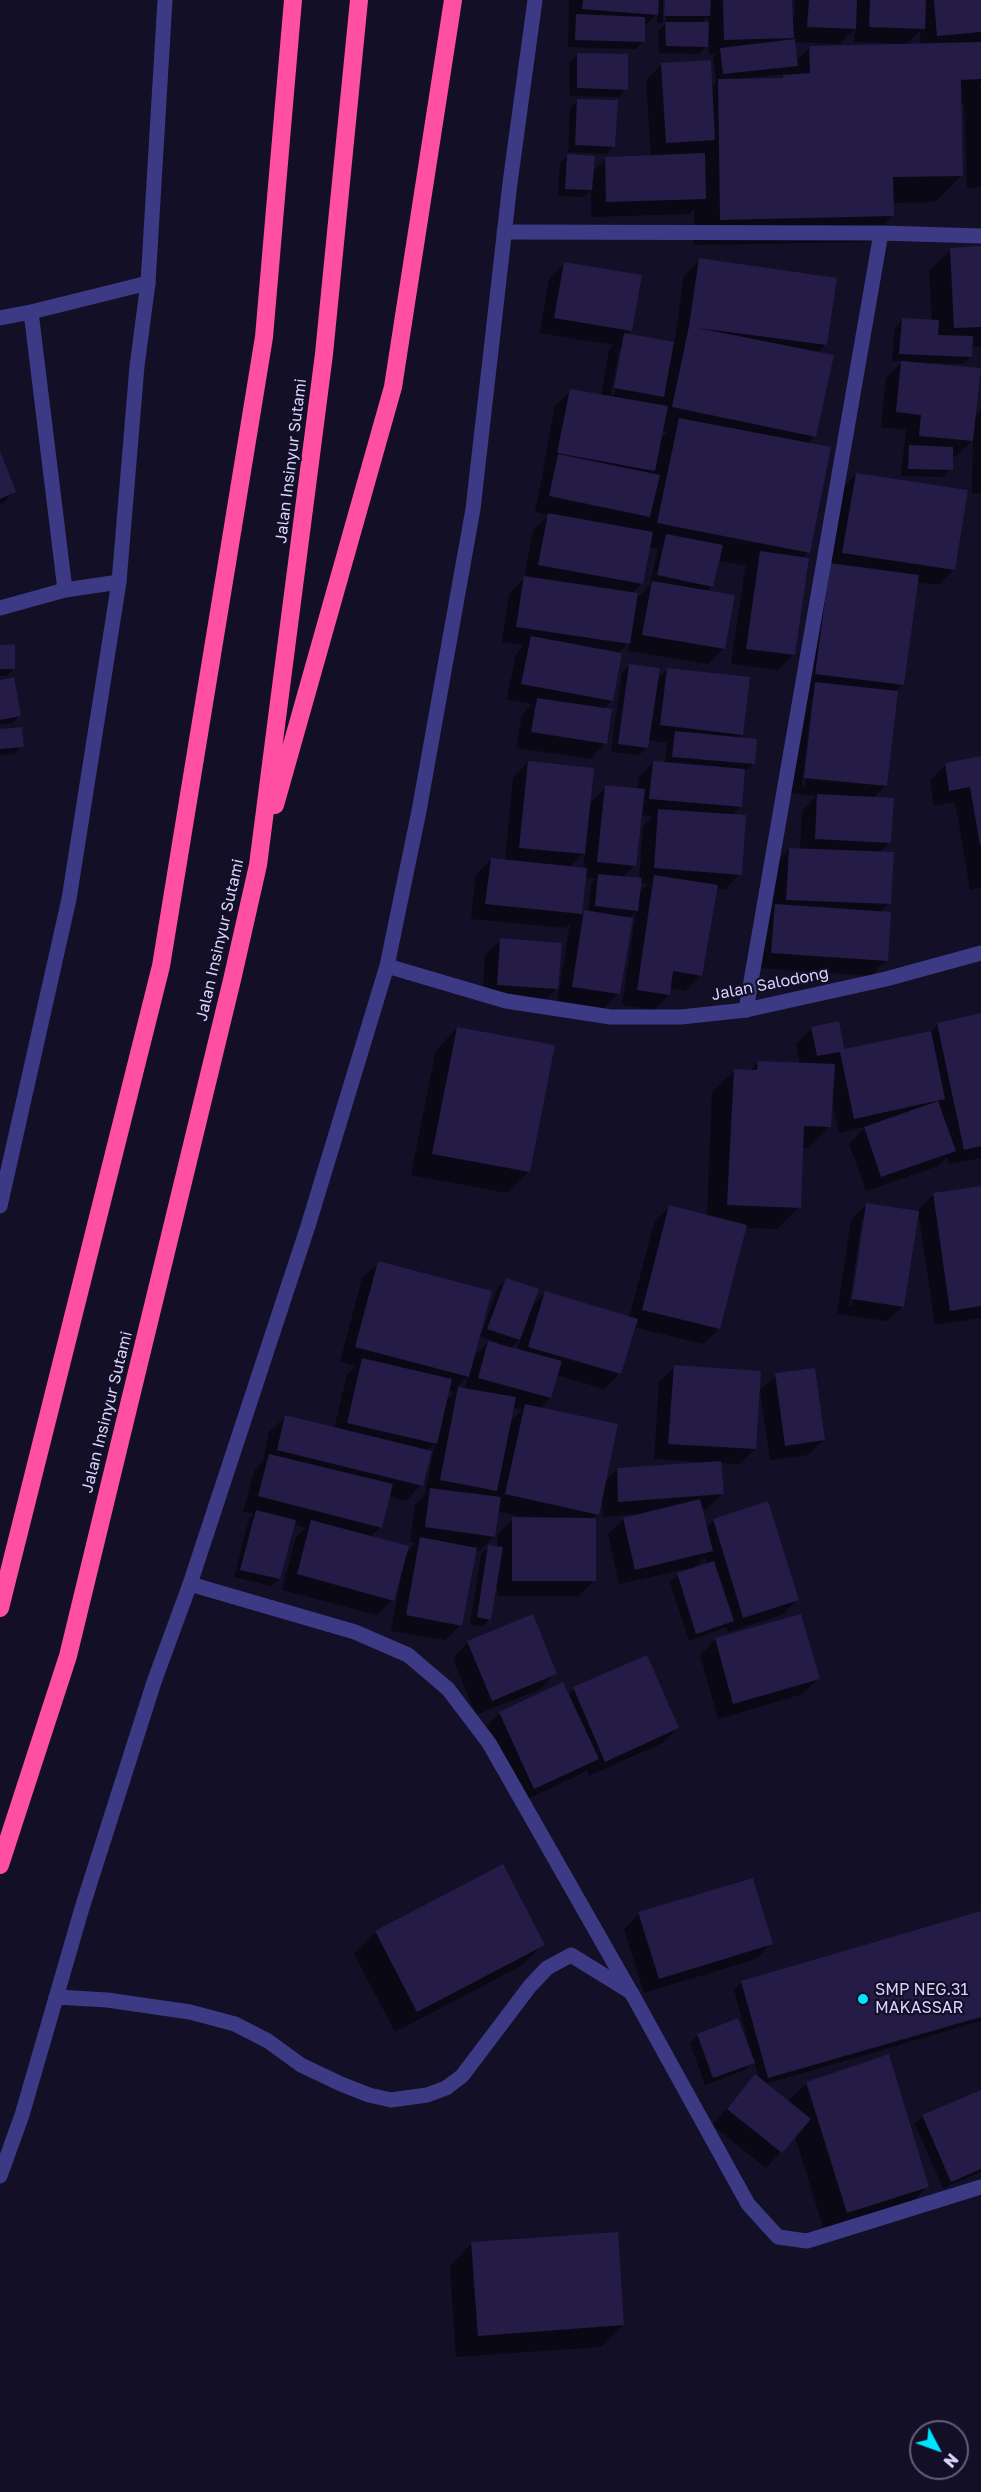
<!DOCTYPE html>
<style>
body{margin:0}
#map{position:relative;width:981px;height:2492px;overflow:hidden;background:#130f26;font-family:"Golos Text",sans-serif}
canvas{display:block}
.north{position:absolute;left:909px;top:2420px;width:60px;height:60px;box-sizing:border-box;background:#130f26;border:2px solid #625e7d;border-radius:50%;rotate:131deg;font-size:16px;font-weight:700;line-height:24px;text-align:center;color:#d9d4ff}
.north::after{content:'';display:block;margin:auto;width:21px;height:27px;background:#00e5ff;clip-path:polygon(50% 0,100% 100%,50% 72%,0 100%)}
</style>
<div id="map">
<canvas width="981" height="2492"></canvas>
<div class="north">N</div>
</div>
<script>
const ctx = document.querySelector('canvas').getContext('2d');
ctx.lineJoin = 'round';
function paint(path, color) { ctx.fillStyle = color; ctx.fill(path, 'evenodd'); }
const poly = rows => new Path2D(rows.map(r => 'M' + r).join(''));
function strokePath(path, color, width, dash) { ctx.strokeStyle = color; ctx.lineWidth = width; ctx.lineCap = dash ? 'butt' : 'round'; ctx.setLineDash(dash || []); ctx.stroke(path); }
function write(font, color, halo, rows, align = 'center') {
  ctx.font = font + ' "Golos Text",sans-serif'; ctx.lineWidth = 4.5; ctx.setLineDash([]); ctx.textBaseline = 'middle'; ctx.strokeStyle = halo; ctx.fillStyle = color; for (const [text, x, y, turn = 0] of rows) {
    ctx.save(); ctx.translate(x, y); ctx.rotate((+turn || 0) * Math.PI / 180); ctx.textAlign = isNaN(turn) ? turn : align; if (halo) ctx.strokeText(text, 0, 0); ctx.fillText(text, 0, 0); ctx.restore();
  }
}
paint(poly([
 [569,0,663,0,663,23,657,23,658,13,644,27,643,41,636,49,568,47],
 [666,0,791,0,791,16,794,16,795,0,981,0,981,85,978,89,981,89,981,187,967,188,964,102,960,105,961,176,935,202,893,203,893,215,866,242,694,245,694,209,689,214,591,217,591,190,583,197,558,196,560,163,567,156,592,172,606,159,651,157,646,80,662,64,711,88,716,83,713,57,716,54,709,55,709,44,699,54,659,53,658,31,666,23],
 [708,17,708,24,700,24,704,20],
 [855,28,854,42,887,43,887,46,810,47,796,61,794,42,839,44],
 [920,31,921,45,906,45],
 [783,74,780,80,746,80,746,78],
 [577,54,626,89,619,97,570,96,569,62],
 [578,100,614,146,606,154,568,152,570,108],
 [981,248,981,346,971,347,971,356,963,364,932,363,932,365,974,417,981,410,981,493,972,493,973,440,956,456,952,456,951,469,943,477,901,476,906,430,881,427,886,378,903,361,892,361,895,328,902,320,932,321,929,271,951,250],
 [700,260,825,345,817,353,815,436,807,444,808,552,802,559,794,654,778,670,731,664,745,568,747,566,718,561,712,586,707,592,724,648,708,664,628,651,629,642,618,654,612,701,603,709,605,744,590,759,516,748,522,715,532,704,507,699,516,654,524,645,502,642,509,594,524,579,533,530,549,515,535,512,543,472,546,469,543,468,555,406,571,390,601,396,609,350,614,345,540,333,549,279,565,263,631,330,626,335,674,344,684,276],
 [619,350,622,350,614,395,611,395],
 [661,431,667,432,660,439],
 [649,547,658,549,650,583,652,583,635,600,632,593,642,583],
 [0,454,14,492,0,506],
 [856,474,954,570,938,585,917,582,903,684,896,691,885,786,873,798,890,842,879,853,889,903,880,912,886,960,871,976,756,968,760,921,772,909,774,865,789,849,800,850,802,811,817,796,789,793,800,699,809,691,800,689,841,490],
 [812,699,815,699,805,786,802,785],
 [0,646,13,669,6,676,0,676],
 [630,665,657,680,668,669,742,734,737,739,753,764,744,771,741,806,732,815,740,874,725,889,715,889,701,975,685,991,669,988,669,995,653,1010,622,1005,636,911,628,919,619,993,603,1009,557,1002,570,924,565,928,471,919,476,875,491,859,505,861,513,778,528,762,589,804,606,787,637,790,638,778,653,762,665,763,667,743,648,740,647,748,639,755,611,752,622,673],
 [640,815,653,816,643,826,639,879,622,878,635,865],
 [585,852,583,869,569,868],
 [585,877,596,878,591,883,588,912,585,912,580,916],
 [640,883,648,884,639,893],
 [0,681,20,715,12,723,0,725],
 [0,731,22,746,14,754,0,755],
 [981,758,981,888,970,890,955,802,934,806,930,780,945,765],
 [501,940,556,989,541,1004,482,1000,485,955],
 [981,1015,981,1158,949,1164,947,1157,938,1166,866,1191,849,1144,865,1127,839,1133,832,1102,830,1126,808,1148,802,1148,799,1207,777,1229,744,1228,719,1329,703,1344,634,1327,620,1373,604,1389,557,1375,550,1398,539,1409,604,1483,617,1469,697,1464,697,1462,654,1459,659,1382,675,1366,755,1449,739,1464,720,1463,722,1494,707,1509,701,1510,705,1529,714,1520,798,1599,782,1615,728,1632,726,1627,689,1641,670,1582,678,1574,690,1570,690,1568,619,1584,608,1534,624,1519,636,1516,635,1514,603,1517,602,1495,597,1514,592,1519,594,1580,579,1596,497,1596,497,1587,495,1587,490,1619,482,1627,470,1625,481,1554,489,1547,497,1548,498,1534,513,1519,526,1518,498,1511,494,1536,478,1552,475,1551,461,1625,445,1640,391,1631,400,1582,398,1581,393,1600,377,1615,282,1590,296,1537,306,1528,293,1524,279,1579,271,1586,234,1577,249,1519,254,1514,243,1512,254,1471,263,1462,269,1432,285,1417,334,1429,347,1375,356,1366,340,1362,362,1278,378,1263,482,1333,498,1287,506,1280,531,1307,545,1293,629,1318,654,1223,669,1207,707,1216,712,1092,734,1071,750,1071,758,1062,800,1064,796,1044,811,1029,843,1051,929,1033,938,1024],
 [479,1336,499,1343,499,1345,488,1342,473,1358],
 [521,1338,517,1350,510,1349],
 [468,1376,464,1390,456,1388],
 [448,1390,455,1392,445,1402],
 [512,1407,522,1410,509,1422],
 [435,1443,425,1494,415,1505,410,1542,416,1543,405,1554,370,1537,381,1527,389,1496,406,1501,421,1485,427,1451],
 [705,1557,707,1564,693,1569],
 [457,1028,529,1171,507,1193,411,1175,436,1050],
 [981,1187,981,1318,935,1325,918,1210,933,1195],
 [867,1204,903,1306,887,1321,837,1314,851,1220],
 [862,1220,865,1220,852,1306,849,1306],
 [776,1375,824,1440,808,1455,770,1460,760,1390],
 [800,1615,818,1679,803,1694,718,1719,700,1655,715,1640],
 [468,1642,555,1673,540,1689,476,1715,453,1658],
 [574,1689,678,1728,662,1743,589,1776,586,1769,581,1774,519,1803,485,1728,500,1713,567,1695],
 [981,1913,981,2021,765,2084,787,2102,807,2083,928,2186,906,2208,825,2234,795,2136,766,2168,712,2125,755,2076,759,2079,754,2061,745,2070,705,2085,690,2043,698,2035,751,2052,734,1990,742,1982],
 [639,1914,772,1943,756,1959,644,1993,624,1929],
 [376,1932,543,1945,521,1966,395,2032,354,1954],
 [981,2091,981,2172,943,2188,915,2124,923,2116],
 [471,2244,623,2325,601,2347,456,2357,450,2266]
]), '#0007');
paint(poly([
 [583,0,659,0,658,15,582,9],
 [665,0,711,0,710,16,664,16],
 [723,0,792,0,794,38,724,40],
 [809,0,857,0,856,29,807,27],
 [870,0,926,0,925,29,869,27],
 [934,0,981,0,981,32,937,36],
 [576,14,645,17,645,42,575,40],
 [665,22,709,22,708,47,666,46],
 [795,39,798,66,723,74,720,48],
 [981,42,981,79,961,80,963,176,893,177,894,216,720,220,718,79,783,78,783,75,810,73,809,46],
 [577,53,628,54,628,90,577,88],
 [711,60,715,140,666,143,661,63],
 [577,99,618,100,615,147,575,145],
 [705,153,706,199,606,202,605,157],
 [567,154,595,156,592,190,565,189],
 [981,246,981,327,954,328,950,248],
 [699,258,837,278,827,345,698,328,834,355,816,437,672,407,689,326],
 [564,262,642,275,632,331,554,318],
 [902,318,939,320,938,335,973,336,972,357,899,354],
 [624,333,674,342,664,397,614,388],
 [901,361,981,368,973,441,919,436,921,415,896,412],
 [570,389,668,406,655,471,557,453],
 [679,418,831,447,810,553,657,523],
 [909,445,953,447,953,470,908,469],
 [0,451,16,492,0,499],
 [558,454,660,475,650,517,549,496],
 [856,473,968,490,955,570,842,553],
 [548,513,653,532,643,584,538,565],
 [666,534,723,545,713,587,657,575],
 [760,551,809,558,795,655,746,649],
 [830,563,919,575,904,685,815,674],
 [524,576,638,593,630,644,516,627],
 [652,581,735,595,725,649,642,635],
 [531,636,622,653,613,701,521,684],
 [15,644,15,669,0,669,0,645],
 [629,664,660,668,648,748,618,744],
 [667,668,750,677,743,735,660,725],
 [14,677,21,716,0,720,0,680],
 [815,682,898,691,887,786,804,778],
 [537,698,612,709,607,744,531,732],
 [22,727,24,747,0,749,0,729],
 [675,731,757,739,755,764,672,757],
 [981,756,981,845,980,845,970,787,949,791,945,763],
 [528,761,594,768,585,854,519,848],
 [653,761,745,769,742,807,649,799],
 [605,785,645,789,636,866,597,862],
 [817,794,894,798,891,843,815,839],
 [658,809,746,815,742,875,654,868],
 [789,848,894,852,891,904,786,900],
 [491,858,587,868,582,914,485,904],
 [598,874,642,878,638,911,595,906],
 [654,875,718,885,702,976,673,971,670,995,637,990],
 [775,904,891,912,888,961,771,953],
 [584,910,633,918,620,994,572,987],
 [500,938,562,943,558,989,497,985],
 [981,1013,981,1146,964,1150,937,1023],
 [839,1021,844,1049,931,1031,945,1099,854,1119,840,1052,817,1056,811,1027],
 [457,1027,555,1045,530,1172,432,1154],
 [758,1061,835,1064,831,1127,804,1126,801,1208,727,1205,734,1069,757,1070],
 [938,1101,956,1151,881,1177,864,1127],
 [981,1186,981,1306,950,1311,933,1193],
 [866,1203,919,1211,904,1307,852,1299],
 [669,1205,747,1225,720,1329,642,1310],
 [378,1261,492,1291,469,1377,355,1347],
 [506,1278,539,1289,520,1340,487,1329],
 [545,1291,638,1319,621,1374,528,1347],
 [488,1341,562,1361,551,1398,478,1378],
 [362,1358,452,1379,437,1444,347,1423],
 [674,1365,761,1371,756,1449,668,1444],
 [815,1368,825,1440,785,1446,775,1373],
 [458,1387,516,1397,497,1491,440,1480],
 [525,1404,618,1424,599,1515,505,1494],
 [285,1415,432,1451,423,1486,277,1450],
 [269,1454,393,1484,382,1528,258,1496],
 [721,1461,724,1494,618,1502,617,1468],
 [430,1488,501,1497,495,1537,425,1527],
 [700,1499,713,1551,635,1570,623,1518],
 [768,1501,799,1600,743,1618,713,1519],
 [256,1510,296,1520,280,1579,240,1570],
 [512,1517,596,1518,596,1581,512,1581],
 [311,1520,409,1546,394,1601,297,1574],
 [420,1537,477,1548,462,1626,406,1615],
 [488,1545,503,1547,491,1620,477,1617],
 [714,1561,734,1621,696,1634,677,1573],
 [533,1614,557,1674,492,1701,467,1641],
 [801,1614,820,1679,733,1704,715,1638],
 [647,1655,679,1728,605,1762,573,1687],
 [563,1682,599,1759,534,1789,499,1712],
 [503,1864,545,1945,417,2012,375,1931],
 [753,1878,773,1944,659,1979,638,1912],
 [981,1911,981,2017,768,2078,741,1981],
 [738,2018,755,2063,713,2078,697,2034],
 [889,2054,929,2187,847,2213,806,2082],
 [755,2074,811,2119,782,2153,727,2109],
 [981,2090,981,2169,951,2182,922,2115],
 [618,2232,624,2325,478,2336,471,2242]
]), '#241b47');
strokePath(poly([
 [31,312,148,283],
 [0,318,31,312,65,590],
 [631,1992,748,2204,778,2237,807,2241,981,2187]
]), '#3d3a85', 15);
strokePath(poly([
 [504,232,881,233],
 [0,608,65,590,119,582],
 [746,1010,881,233,981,236],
 [190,1584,355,1632,408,1655,448,1689,489,1743,629,1989],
 [56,1997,107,2000,190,2012,235,2024,268,2041,301,2065,341,2084,369,2095,391,2100,427,2095,446,2088,462,2076,530,1986,547,1968,571,1955,631,1992]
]), '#3d3a85', 15);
strokePath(poly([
 [387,966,506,1001,611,1017,681,1017,746,1010,886,979,981,953],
 [0,1206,69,899,119,582,137,366,148,283,165,0],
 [0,2176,22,2115,82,1908,154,1682,190,1584,308,1226,387,966,419,811,473,509,510,183,535,0]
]), '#3d3a85', 15);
strokePath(poly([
 [275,805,393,387,453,0],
 [0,1608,161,966,264,337,293,0],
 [0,1865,68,1656,232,980,258,865,324,354,359,0]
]), '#ff4fa3', 18);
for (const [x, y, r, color] of [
 [863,1999,6,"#00e5ff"]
]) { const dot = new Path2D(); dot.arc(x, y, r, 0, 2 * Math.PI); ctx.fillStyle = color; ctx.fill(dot); strokePath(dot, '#130f26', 2); }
write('16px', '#d9d4ff', '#130f26', [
 ["Jalan Insinyur Sutami",291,461,-83],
 ["Jalan Insinyur Sutami",220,940,-77],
 ["Jalan Salodong",770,984,-11],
 ["Jalan Insinyur Sutami",107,1412,-76]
]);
write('16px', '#d9d4ff', '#130f26', [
 ["SMP NEG.31",875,1990],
 ["MAKASSAR",875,2008]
], 'left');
</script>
